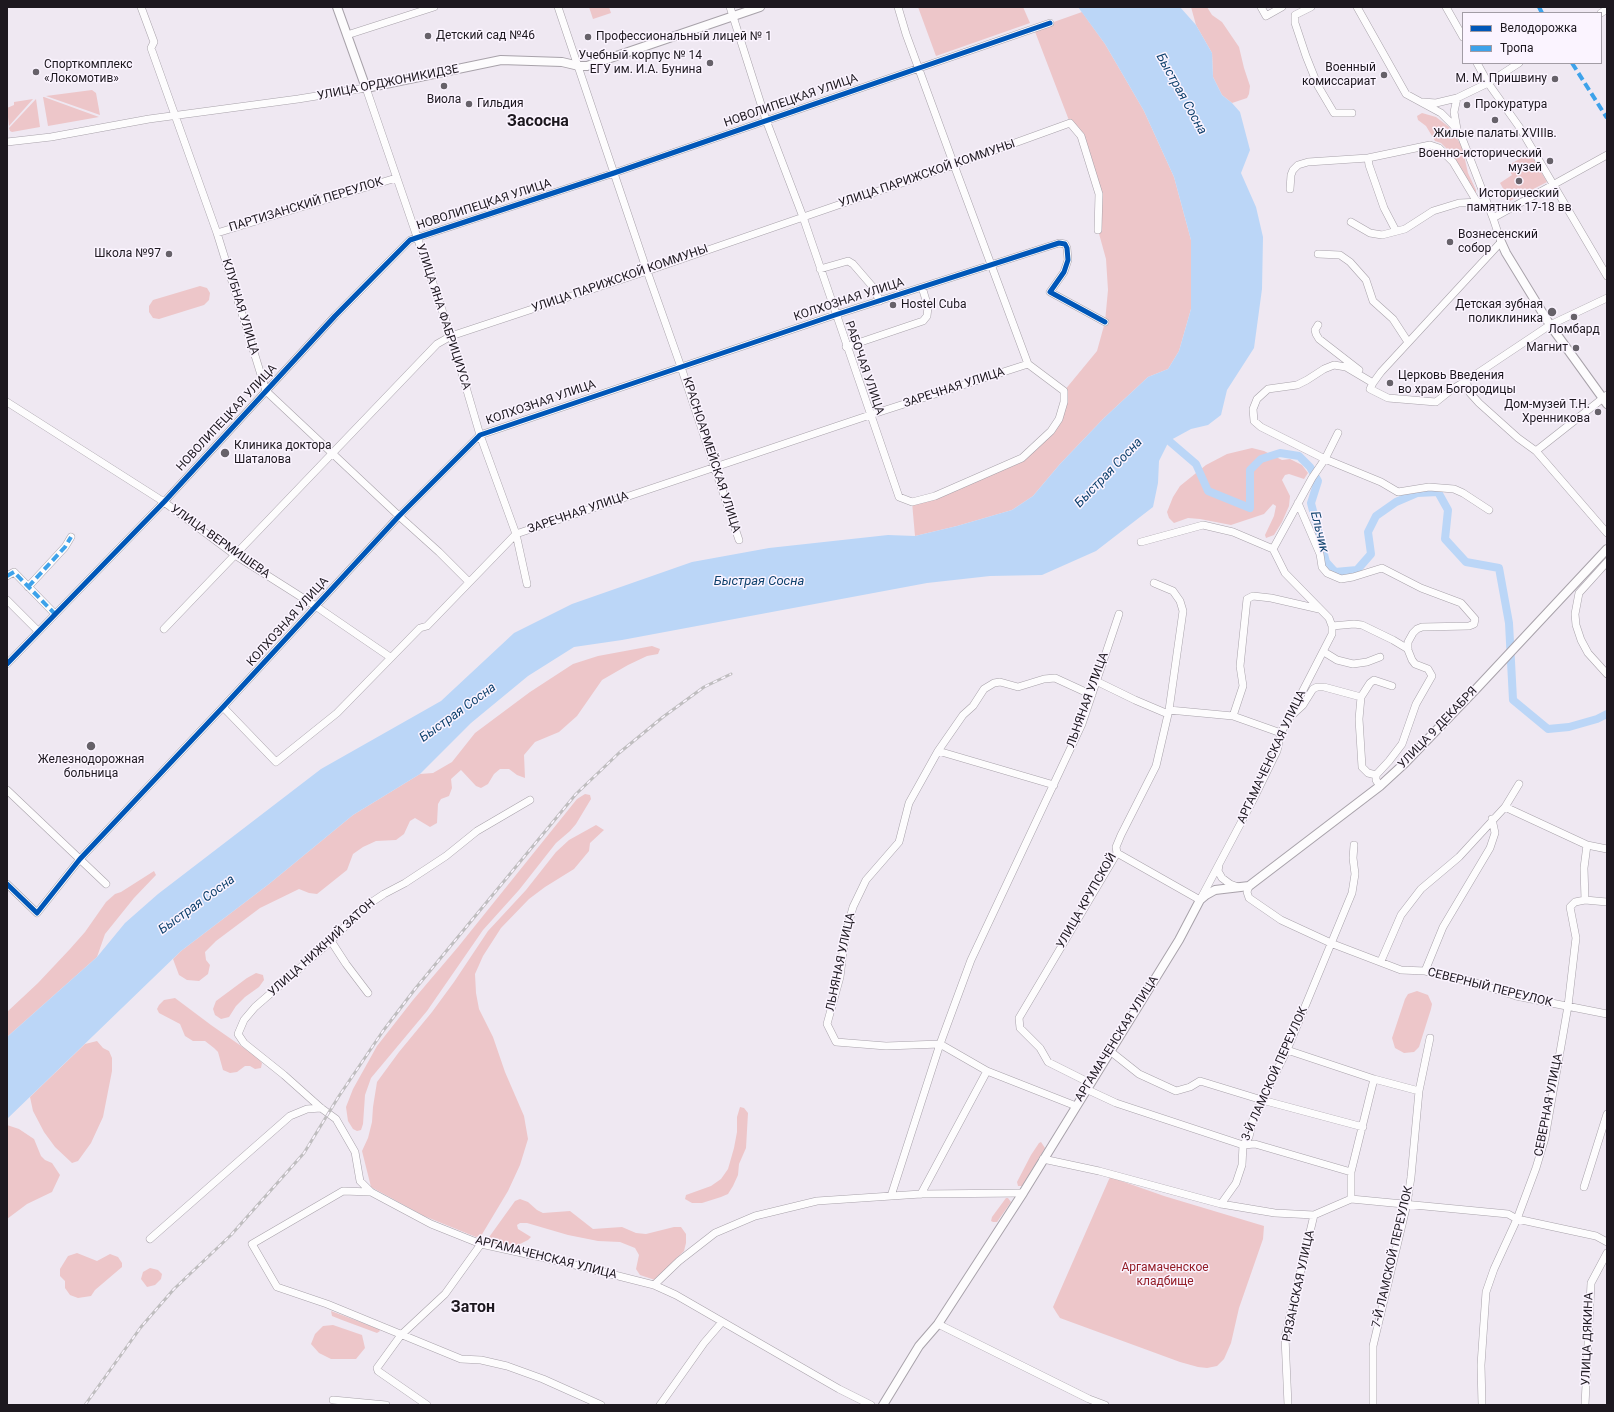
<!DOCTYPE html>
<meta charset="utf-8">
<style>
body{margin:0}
#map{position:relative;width:1614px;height:1412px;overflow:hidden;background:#efe8f2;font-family:Roboto,sans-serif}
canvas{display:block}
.frame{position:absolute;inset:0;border:8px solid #1d181f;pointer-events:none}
.legend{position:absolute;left:1462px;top:12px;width:140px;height:52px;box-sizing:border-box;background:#fbf4ff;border:1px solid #a29ca5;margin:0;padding:5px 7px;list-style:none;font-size:12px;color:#1d181f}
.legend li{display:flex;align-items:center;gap:8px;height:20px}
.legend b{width:20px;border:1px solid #a29ca5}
</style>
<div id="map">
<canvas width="1614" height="1412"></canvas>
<div class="frame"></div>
<ul class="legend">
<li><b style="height:5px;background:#0057b8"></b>Велодорожка</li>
<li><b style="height:5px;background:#3da2ea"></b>Тропа</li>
</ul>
</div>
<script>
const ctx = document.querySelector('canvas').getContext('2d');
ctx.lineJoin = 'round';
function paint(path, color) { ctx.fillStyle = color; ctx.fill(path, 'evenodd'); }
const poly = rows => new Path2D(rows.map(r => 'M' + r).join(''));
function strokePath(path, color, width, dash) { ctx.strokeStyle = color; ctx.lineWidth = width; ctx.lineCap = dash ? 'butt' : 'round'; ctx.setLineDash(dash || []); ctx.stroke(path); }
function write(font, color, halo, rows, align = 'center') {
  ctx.font = font + ' Roboto,sans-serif'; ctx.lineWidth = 3; ctx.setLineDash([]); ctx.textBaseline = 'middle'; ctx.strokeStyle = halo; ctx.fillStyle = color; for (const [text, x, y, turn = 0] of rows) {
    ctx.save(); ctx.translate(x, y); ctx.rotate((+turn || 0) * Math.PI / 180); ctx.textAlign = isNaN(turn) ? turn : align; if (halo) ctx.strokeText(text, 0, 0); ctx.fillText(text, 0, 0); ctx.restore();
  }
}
paint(poly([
 [589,7,609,7,611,13,593,19],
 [918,7,1023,7,1030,23,936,56],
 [1191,7,1207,7,1212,15,1222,22,1239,47,1244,68,1250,86,1249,94,1247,98,1232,103,1222,95,1213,77,1212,53,1196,25],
 [1082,12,1105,44,1144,111,1174,177,1191,240,1191,309,1179,351,1168,369,1148,377,1104,418,1060,464,1033,496,1012,510,957,526,915,536,912,502,1022,458,1059,419,1064,391,1097,351,1105,322,1108,290,1106,259,1098,230,1099,194,1081,136,1070,123,1034,29],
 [92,90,96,93,100,115,46,96],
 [43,97,44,97,99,117,48,126],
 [33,99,9,126,7,108,14,105,14,102],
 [36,99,40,127,12,132,10,131,9,128],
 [1422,113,1436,117,1449,127,1462,146,1468,173,1476,190,1476,192,1473,193,1455,160,1447,149,1441,143,1435,141,1426,126,1418,120,1417,116],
 [1530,153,1547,182,1510,201,1500,183,1512,175,1507,166],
 [200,286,207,288,210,293,209,300,204,305,159,319,153,318,149,312,149,306,153,300],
 [1252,448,1264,451,1282,460,1290,459,1302,465,1308,473,1304,479,1289,474,1285,475,1282,480,1290,496,1289,506,1282,522,1274,535,1266,538,1265,535,1274,516,1276,506,1273,504,1264,514,1231,525,1200,519,1188,518,1174,523,1169,518,1167,512,1173,497,1180,486,1206,465,1227,454],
 [652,646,660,649,658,654,647,656,628,665,602,680,577,716,559,732,535,742,524,755,525,778,517,775,509,769,500,769,494,774,488,784,481,788,476,786,461,770,451,779,452,788,449,796,441,799,438,804,437,823,430,827,415,818,410,821,404,834,396,840,376,841,363,847,353,854,347,870,317,894,309,893,299,889,260,908,216,941,205,952,206,960,210,965,208,974,199,981,187,980,179,975,173,959,181,951,269,884,353,815,420,774,433,773,452,762,475,733,530,692,573,664,598,656],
 [585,794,590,795,591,799,576,824,570,831,556,843,519,890,483,930,427,1011,371,1078,365,1095,363,1124,361,1130,357,1131,353,1129,348,1121,346,1107,353,1089,377,1046,413,1000,458,947,577,799],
 [596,825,604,830,590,843,589,851,574,869,545,887,529,899,501,928,483,956,475,974,476,993,479,1009,493,1037,505,1072,524,1116,528,1139,520,1165,508,1191,481,1236,476,1237,424,1216,371,1187,362,1151,368,1138,372,1122,373,1107,377,1082,399,1052,432,1012,454,982,488,931,526,890,556,852,569,840],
 [154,871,156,875,134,898,105,934,97,957,7,1037,7,1012,38,983,70,949,85,932,106,902,115,894,121,892],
 [256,973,263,975,264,980,259,987,245,997,236,1006,229,1017,221,1019,215,1015,213,1009,216,1001,247,978],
 [1417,991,1428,995,1432,1004,1431,1009,1419,1047,1414,1052,1404,1053,1395,1048,1392,1038,1405,999,1408,994],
 [175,998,211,1025,257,1057,262,1063,261,1068,255,1069,250,1066,245,1066,237,1072,230,1073,223,1070,218,1052,214,1048,205,1041,193,1041,185,1036,180,1024,159,1013,157,1009,159,1005,164,1000],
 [97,1041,103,1048,109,1051,112,1058,112,1071,103,1117,91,1143,78,1161,72,1163,55,1147,44,1132,33,1111,30,1097,85,1044],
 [740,1107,744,1108,748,1113,746,1148,739,1164,738,1175,733,1186,728,1194,721,1197,702,1203,692,1203,685,1199,686,1195,711,1186,721,1179,728,1169,734,1148,737,1132,737,1117],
 [7,1125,19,1129,34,1139,41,1156,45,1160,52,1163,60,1175,52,1192,27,1204,7,1219],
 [1041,1142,1045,1148,1022,1186,1018,1186,1017,1182,1031,1155,1039,1143],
 [1110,1177,1164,1196,1264,1226,1263,1239,1239,1308,1231,1343,1224,1359,1217,1366,1207,1368,1198,1367,1180,1362,1060,1318,1056,1312,1053,1307],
 [1006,1198,1008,1198,1011,1202,997,1222,993,1222,991,1221,992,1217],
 [520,1199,528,1202,537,1210,543,1213,570,1211,593,1229,622,1227,636,1233,646,1234,674,1227,681,1227,686,1234,686,1243,684,1251,655,1280,640,1275,636,1269,639,1255,635,1248,620,1242,598,1241,568,1235,527,1223,520,1223,517,1225,518,1229,531,1237,528,1240,518,1245,489,1243,487,1240,515,1201],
 [77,1253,97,1261,110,1254,118,1257,122,1263,122,1267,95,1290,91,1296,78,1298,70,1295,65,1288,65,1281,60,1276,60,1269,68,1256],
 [150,1268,158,1270,162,1274,161,1279,155,1285,147,1287,141,1279,143,1272],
 [331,1311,379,1329,380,1331,377,1333,342,1320,332,1316],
 [333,1325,362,1335,365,1348,356,1359,331,1359,319,1353,311,1344,315,1334,323,1326]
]), '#edc6c9');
paint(poly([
 [1078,7,1180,7,1196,25,1212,53,1213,77,1222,95,1232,103,1240,112,1250,150,1241,173,1256,207,1263,237,1262,289,1254,348,1227,390,1221,415,1208,425,1191,429,1169,441,1159,461,1158,483,1153,507,1096,551,1042,575,990,576,927,583,622,640,574,647,528,676,471,723,420,774,353,815,269,884,181,951,7,1119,7,1037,97,957,125,923,158,894,321,769,441,701,514,633,572,604,692,562,769,548,888,535,915,536,957,526,1012,510,1033,496,1060,464,1104,418,1148,377,1168,369,1179,351,1191,309,1191,240,1174,177,1144,111,1105,44]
]), '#bbd6f7');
strokePath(poly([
 [1161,434,1196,464,1208,491,1250,508,1250,470,1261,459,1280,453,1299,456,1310,467,1318,481,1311,503,1326,562,1335,572,1357,570,1371,554,1368,532,1376,516,1396,502,1417,493,1438,492,1448,510,1445,539,1466,562,1499,568,1509,623,1513,700,1548,729,1569,727,1597,719,1607,714]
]), '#bbd6f7', 8);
const minor = poly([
 [141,7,154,42,151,48,217,233,266,391,399,516,439,552,469,582],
 [558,7,647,271,681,367,739,540],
 [730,7,766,120,803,217,899,497,912,502,935,496,1022,458,1051,431,1059,419,1064,402,1064,391,1028,364,954,165,906,34,898,7],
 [1261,7,1266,16,1282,7],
 [1311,7,1295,15,1295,23,1306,56,1318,86,1334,113,1352,113],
 [1357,7,1406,94,1441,113,1453,125,1462,138,1493,218,1501,242,1381,372,1373,383,1370,389,1388,398,1436,402,1451,390,1466,381,1550,325,1607,298],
 [1446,7,1463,37],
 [1601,13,1607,9],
 [347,35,434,7],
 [1477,63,1488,83,1520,128,1607,276],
 [1457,98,1454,112,1457,129],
 [1423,102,1436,103,1457,98,1488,83,1519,63],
 [7,142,51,137,149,119,298,99,366,88,451,336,480,435,516,534,527,584],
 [1368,158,1369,165,1384,208,1396,231],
 [1290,189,1291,175,1293,170,1298,165,1308,162,1368,158,1430,145,1439,148,1453,162,1477,202],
 [1493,218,1607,155],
 [1351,222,1370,233,1382,235,1405,229,1433,211,1459,203,1481,202],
 [217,233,396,178],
 [1318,254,1340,255,1350,262,1366,280,1373,301,1393,319,1408,342],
 [820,269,848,261,853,264,872,286,880,301],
 [1318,325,1315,330,1316,334,1319,339,1359,370],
 [846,347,923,321,927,316,928,307,922,287],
 [1466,381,1470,393,1479,403,1518,438,1536,451,1607,533],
 [1373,383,1346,367,1334,365,1324,369,1307,380,1297,385,1268,389,1257,399,1253,409,1254,421,1261,427,1325,459,1381,482,1398,492,1429,487,1454,489,1463,493,1489,510],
 [7,402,164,502,235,555,317,607,390,657],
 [1536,451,1607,395],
 [1298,503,1320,554,1322,567,1327,573,1341,579,1353,577,1382,568,1421,588,1461,603,1475,619,1474,624,1469,626,1422,627,1417,629,1413,633,1408,642,1408,650,1412,660,1415,664,1428,669,1432,676,1416,704,1402,744,1389,761,1376,775,1376,780,1380,786],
 [1141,542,1203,525,1233,532,1273,549],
 [1607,562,1579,593,1575,614,1576,625,1581,640,1588,653,1607,674],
 [7,576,14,572,55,614],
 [28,587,65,547,71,537],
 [7,600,38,631],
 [1332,626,1354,624,1362,625,1393,640,1408,649],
 [164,629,437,344,451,336,647,271,954,165,1070,123,1081,136,1099,194,1098,230],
 [1324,652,1337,660,1353,664,1367,662,1380,657],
 [7,664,164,502,335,316,410,240,614,173,1050,23],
 [1096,681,1135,700,1168,714],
 [223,707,276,762,337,713,420,628,427,626,516,534,870,415,1028,364],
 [1169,710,1233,716,1281,733],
 [1233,716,1243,686,1240,666,1247,599,1253,596,1271,598,1319,609],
 [1290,717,1303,705,1313,689,1317,687,1324,687,1361,697],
 [938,751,963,715,973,706,984,689,994,683,1000,682,1018,687,1044,679,1055,678,1092,695],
 [1376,775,1368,773,1362,767,1359,719,1361,697,1370,683,1374,680,1392,686],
 [1054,785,938,751,909,803,899,842,866,880,853,907,845,936,840,977,827,1024,836,1042,886,1046,940,1044,987,1071,1076,1106],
 [7,790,106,884],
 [530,800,477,831,446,856,405,883,384,894,363,908,331,941,255,1007,244,1020,238,1034,244,1043,284,1075,321,1108,336,1119,355,1152,360,1181,371,1192,431,1224,481,1244,563,1262,654,1285,676,1295,839,1389,871,1405],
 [1505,807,1519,784],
 [1117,853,1200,900,1253,800,1277,751,1281,733,1332,634,1332,626,1329,618,1285,573,1273,549,1312,478,1325,459,1338,433],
 [1219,865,1218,871,1222,878,1230,884,1238,887],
 [7,884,37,913,80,859,223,707,399,516,480,435,835,315,1059,243,1065,244,1067,248,1068,260,1064,272,1050,292,1105,322],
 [1249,886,1247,892,1249,898,1281,920,1333,944,1401,970,1425,971,1456,978,1476,983,1516,996,1607,1014],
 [1585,900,1584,868,1587,845],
 [331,941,346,964,368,993],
 [1381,961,1401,915,1421,889,1459,857,1505,807,1587,845,1607,849],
 [1425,971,1443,927,1490,848,1495,833,1492,819],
 [1287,1050,1374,1079,1419,1091],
 [1110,1051,1139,1074,1176,1091,1190,1087,1200,1081,1262,1100,1363,1127],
 [1090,1083,1048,1062,1040,1048,1020,1028,1019,1018,1117,853,1116,847,1121,835,1156,766,1169,710,1183,611,1180,601,1173,591,1154,583],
 [1086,1089,1116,1103,1243,1145,1255,1144,1351,1172],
 [1043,1159,1099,1171,1221,1204,1275,1213,1314,1215,1351,1199,1508,1214,1517,1219,1596,1236,1607,1242],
 [1584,1187,1607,1114],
 [371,1192,343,1191,252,1244,277,1287,327,1304,461,1359,481,1360,507,1366,543,1379,601,1405],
 [921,1194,987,1071],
 [891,1196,940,1044,971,960,1082,724,1119,614],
 [1351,1199,1351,1172,1374,1079],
 [1221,1204,1236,1183,1242,1165,1243,1145,1249,1137,1253,1119,1287,1050,1352,893,1355,874,1353,858,1354,845],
 [150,1239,290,1116,307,1109,321,1108],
 [654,1285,679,1261,715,1233,755,1216,817,1201,921,1194,1023,1193],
 [938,1324,1089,1399,1105,1405],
 [333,1400,386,1405],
 [427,1405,378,1371,377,1368,401,1335,445,1294,481,1244],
 [660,1405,704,1343,722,1322],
 [1288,1405,1285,1337,1314,1215],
 [1373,1405,1373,1346,1407,1204,1411,1177,1419,1091,1430,1038],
 [1482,1405,1481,1365,1486,1292,1494,1269,1517,1219,1536,1168,1545,1138,1568,1006,1575,946,1576,938,1570,907,1575,902,1585,900,1607,902],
 [1585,1405,1591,1283,1607,1253]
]);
const major = poly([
 [337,7,366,88,501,60,562,62,579,66,587,66,760,7],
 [1501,242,1506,253,1550,325,1607,404],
 [883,1405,919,1346,938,1324,1023,1193,1179,940,1200,900,1206,895,1215,890,1249,886,1380,786,1405,763,1477,688,1607,549]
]);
strokePath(minor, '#a8a2aa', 8);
strokePath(major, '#a8a2aa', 10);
strokePath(minor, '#fdfcfd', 7);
strokePath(major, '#fdfcfd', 8);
const rail = poly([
 [85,1405,141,1327,174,1289,231,1235,304,1153,339,1096,383,1031,415,989,576,794,619,753,663,717,704,687,731,674]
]);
strokePath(rail, '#bfbdbf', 3);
strokePath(rail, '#fbf4ff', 1.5, [4.5]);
strokePath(poly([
 [1539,7,1542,13],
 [1572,63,1607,118],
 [7,576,14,572,55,614],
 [28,587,65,547,71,537]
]), '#3da2ea', 4, [8, 4]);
strokePath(poly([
 [7,664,164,502,335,316,410,240,614,173,1050,23],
 [7,884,37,913,80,859,223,707,399,516,480,435,835,315,1059,243,1065,244,1067,248,1068,260,1064,272,1050,292,1105,322]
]), '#0057b8', 5);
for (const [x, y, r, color] of [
 [428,36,4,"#666169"],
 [588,37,4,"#666169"],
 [710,63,4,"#666169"],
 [36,72,4,"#666169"],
 [1384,75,4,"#666169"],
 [1555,79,4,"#666169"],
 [444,86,4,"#666169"],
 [469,104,4,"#666169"],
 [1467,105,4,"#666169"],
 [1495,120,4,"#666169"],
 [1550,161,4,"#666169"],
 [1519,181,4,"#666169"],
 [1450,242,4,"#666169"],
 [169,254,4,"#666169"],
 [893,305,4,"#666169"],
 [1552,312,5,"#666169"],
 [1574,317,4,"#666169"],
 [1576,348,4,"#666169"],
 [1390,383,4,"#666169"],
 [1598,412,4,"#666169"],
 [225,453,5,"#666169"],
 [91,746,5,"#666169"]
]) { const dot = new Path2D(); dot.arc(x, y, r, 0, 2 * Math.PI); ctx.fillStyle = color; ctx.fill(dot); strokePath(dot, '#fbf4ff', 1.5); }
write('12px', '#1d181f', '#fbf4ff', [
 ["Детский сад №46",436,36],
 ["Профессиональный лицей № 1",596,37],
 ["Учебный корпус № 14",702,56,"right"],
 ["ЕГУ им. И.А. Бунина",702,70,"right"],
 ["Спорткомплекс",44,65],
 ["«Локомотив»",44,79],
 ["Военный",1376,68,"right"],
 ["комиссариат",1376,82,"right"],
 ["М. М. Пришвину",1547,79,"right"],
 ["Виола",444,100,"center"],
 ["Гильдия",477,104],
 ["Прокуратура",1475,105],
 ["Жилые палаты XVIIIв.",1495,134,"center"],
 ["Военно-исторический",1542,154,"right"],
 ["музей",1542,168,"right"],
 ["Исторический",1519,194,"center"],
 ["памятник 17-18 вв",1519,208,"center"],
 ["Вознесенский",1458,235],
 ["собор",1458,249],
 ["Школа №97",161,254,"right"],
 ["Hostel Cuba",901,305],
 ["Детская зубная",1543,305,"right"],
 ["поликлиника",1543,319,"right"],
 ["Ломбард",1574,330,"center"],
 ["Магнит",1568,348,"right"],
 ["Церковь Введения",1398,376],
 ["во храм Богородицы",1398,390],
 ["Дом-музей Т.Н.",1590,405,"right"],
 ["Хренникова",1590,419,"right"],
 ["Клиника доктора",234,446],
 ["Шаталова",234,460],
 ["Железнодорожная",91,760,"center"],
 ["больница",91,774,"center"]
], 'left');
write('12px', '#1d181f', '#fbf4ff', [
 ["УЛИЦА ОРДЖОНИКИДЗЕ",388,83,-11],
 ["НОВОЛИПЕЦКАЯ УЛИЦА",791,101,-19],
 ["УЛИЦА ПАРИЖСКОЙ КОММУНЫ",927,174,-19],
 ["ПАРТИЗАНСКИЙ ПЕРЕУЛОК",306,205,-17],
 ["НОВОЛИПЕЦКАЯ УЛИЦА",484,205,-18],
 ["УЛИЦА ПАРИЖСКОЙ КОММУНЫ",620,279,-19],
 ["КОЛХОЗНАЯ УЛИЦА",849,300,-18],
 ["КЛУБНАЯ УЛИЦА",240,307,73],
 ["УЛИЦА ЯНА ФАБРИЦИУСА",443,317,72],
 ["РАБОЧАЯ УЛИЦА",864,368,71],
 ["ЗАРЕЧНАЯ УЛИЦА",954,388,-18],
 ["КОЛХОЗНАЯ УЛИЦА",541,403,-19],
 ["НОВОЛИПЕЦКАЯ УЛИЦА",227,418,-47],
 ["КРАСНОАРМЕЙСКАЯ УЛИЦА",711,455,72],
 ["ЗАРЕЧНАЯ УЛИЦА",578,513,-19],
 ["УЛИЦА ВЕРМИШЕВА",220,542,35],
 ["КОЛХОЗНАЯ УЛИЦА",288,622,-48],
 ["ЛЬНЯНАЯ УЛИЦА",1088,700,-70],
 ["УЛИЦА 9 ДЕКАБРЯ",1438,728,-46],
 ["АРГАМАЧЕНСКАЯ УЛИЦА",1272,757,-65],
 ["УЛИЦА КРУПСКОЙ",1087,901,-60],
 ["УЛИЦА НИЖНИЙ ЗАТОН",322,948,-42],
 ["ЛЬНЯНАЯ УЛИЦА",841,962,-78],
 ["СЕВЕРНЫЙ ПЕРЕУЛОК",1490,988,14],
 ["АРГАМАЧЕНСКАЯ УЛИЦА",1117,1039,-58],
 ["3-Й ЛАМСКОЙ ПЕРЕУЛОК",1275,1074,-66],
 ["СЕВЕРНАЯ УЛИЦА",1549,1105,-79],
 ["7-Й ЛАМСКОЙ ПЕРЕУЛОК",1393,1257,-77],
 ["АРГАМАЧЕНСКАЯ УЛИЦА",546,1258,14],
 ["РЯЗАНСКАЯ УЛИЦА",1299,1286,-78],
 ["УЛИЦА ДЯКИНА",1588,1339,-88]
]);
write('12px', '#931d26', '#fbf4ff', [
 ["Аргамаченское",1165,1268],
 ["кладбище",1165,1282]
]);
write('italic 13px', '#0e416d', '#fbf4ff', [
 ["Быстрая Сосна",1181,94,61],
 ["Быстрая Сосна",1109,473,-46],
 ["Ельчик",1319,532,76],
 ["Быстрая Сосна",759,582],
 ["Быстрая Сосна",458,713,-36],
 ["Быстрая Сосна",197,905,-36]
]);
write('bold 16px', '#1d181f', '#fbf4ff', [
 ["Засосна",538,122],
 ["Затон",473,1308]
]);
</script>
